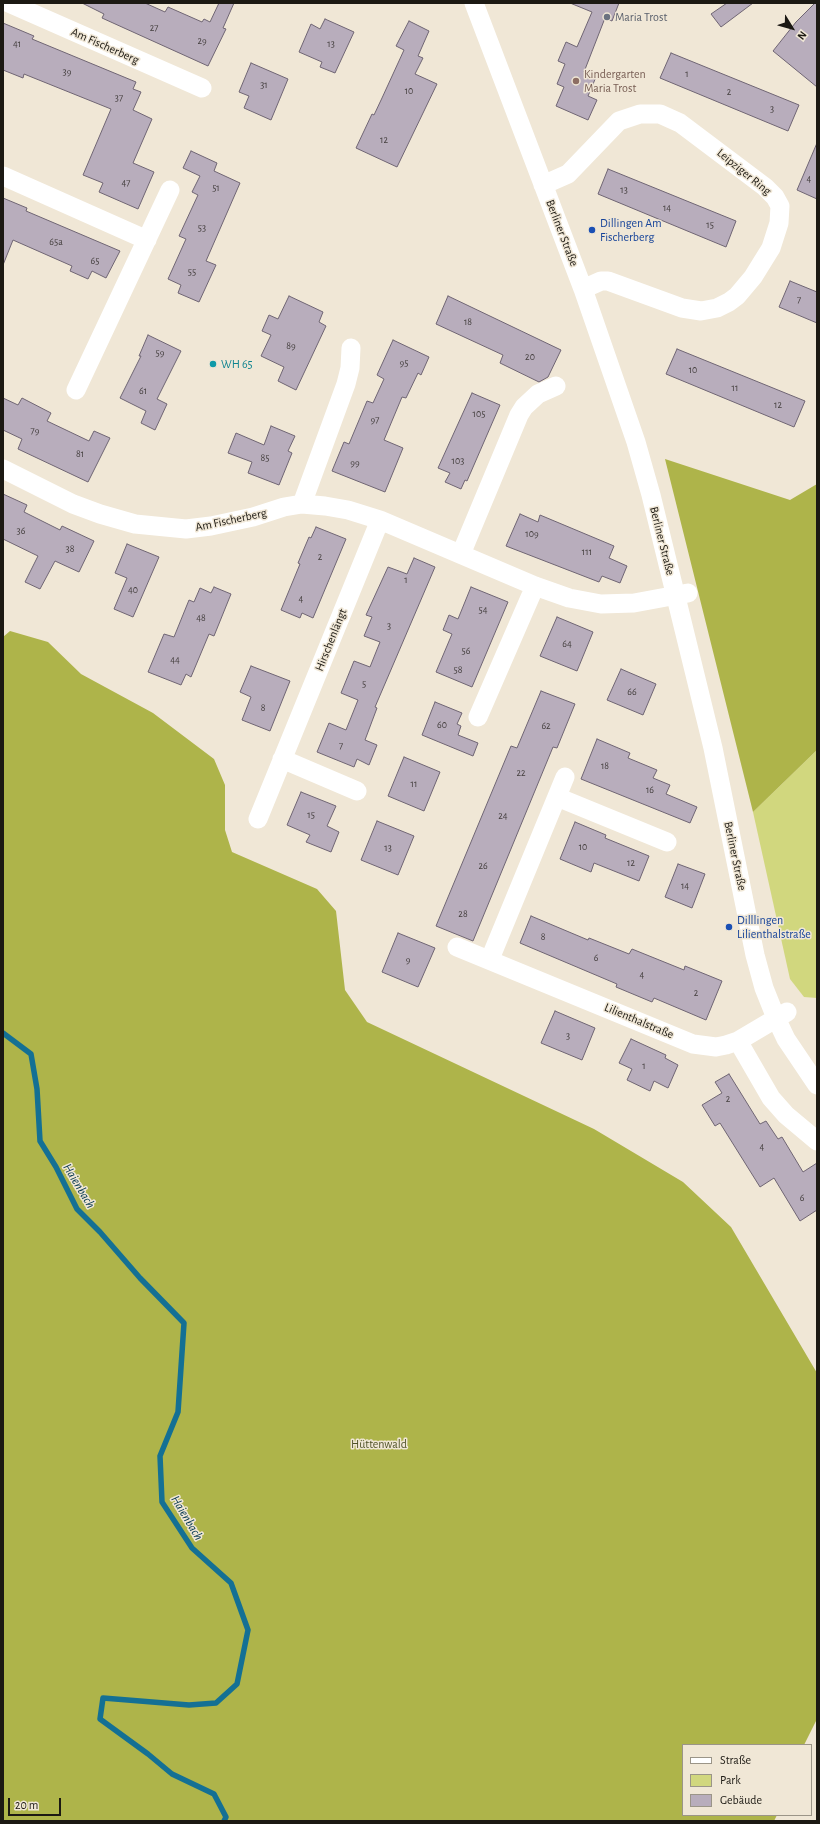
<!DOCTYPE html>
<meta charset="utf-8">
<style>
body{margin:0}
#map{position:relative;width:820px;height:1824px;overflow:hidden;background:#f0e7d6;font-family:"Alegreya Sans",sans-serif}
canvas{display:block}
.frame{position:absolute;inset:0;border:4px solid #1c1913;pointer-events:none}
.legend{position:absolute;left:682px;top:1744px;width:130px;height:72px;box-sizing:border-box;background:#f0e7d6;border:1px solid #9b9588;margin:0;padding:5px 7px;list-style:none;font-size:12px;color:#1c1913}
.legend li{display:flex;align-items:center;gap:8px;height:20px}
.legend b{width:20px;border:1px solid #9b9588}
.north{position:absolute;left:772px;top:8px;width:40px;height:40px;-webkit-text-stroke:3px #f0e7d6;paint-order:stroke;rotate:127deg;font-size:11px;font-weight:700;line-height:16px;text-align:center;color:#1c1913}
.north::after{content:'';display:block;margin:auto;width:14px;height:18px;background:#1c1913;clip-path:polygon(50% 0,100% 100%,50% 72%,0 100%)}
.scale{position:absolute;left:8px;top:1798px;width:53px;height:18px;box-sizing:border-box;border:2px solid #1c1913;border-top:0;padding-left:5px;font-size:12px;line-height:14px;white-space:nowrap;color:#1c1913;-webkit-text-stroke:3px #f0e7d6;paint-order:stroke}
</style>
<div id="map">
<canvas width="820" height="1824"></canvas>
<div class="frame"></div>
<ul class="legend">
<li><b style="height:5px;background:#fff"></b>Straße</li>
<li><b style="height:11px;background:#d1d77e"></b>Park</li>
<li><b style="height:11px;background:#b8adbc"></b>Gebäude</li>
</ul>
<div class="north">N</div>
<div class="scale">20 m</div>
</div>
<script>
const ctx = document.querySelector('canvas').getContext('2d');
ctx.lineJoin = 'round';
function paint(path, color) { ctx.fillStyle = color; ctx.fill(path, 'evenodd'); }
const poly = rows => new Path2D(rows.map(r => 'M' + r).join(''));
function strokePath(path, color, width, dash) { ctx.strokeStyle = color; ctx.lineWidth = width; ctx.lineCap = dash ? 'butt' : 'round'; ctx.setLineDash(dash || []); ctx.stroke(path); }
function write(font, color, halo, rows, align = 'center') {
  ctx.font = font + ' "Alegreya Sans",sans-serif'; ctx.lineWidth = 3; ctx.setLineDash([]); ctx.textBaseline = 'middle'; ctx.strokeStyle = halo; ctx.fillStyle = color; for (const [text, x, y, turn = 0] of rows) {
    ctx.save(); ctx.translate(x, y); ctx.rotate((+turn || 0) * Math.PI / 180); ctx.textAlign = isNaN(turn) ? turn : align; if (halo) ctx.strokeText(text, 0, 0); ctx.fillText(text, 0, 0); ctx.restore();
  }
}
paint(poly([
 [817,750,817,998,804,997,790,979,753,812]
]), '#d1d77e');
paint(poly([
 [665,459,790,500,817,484,817,750,753,812],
 [10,631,48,642,81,674,153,713,214,759,225,785,225,830,232,852,317,889,336,911,345,990,367,1022,594,1129,683,1182,731,1227,817,1373,817,1719,804,1745,683,1745,683,1815,777,1815,774,1821,3,1821,3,637]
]), '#aeb44a');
strokePath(poly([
 [3,1033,31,1054,37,1089,40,1141,56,1167,77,1209,100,1232,140,1278,184,1323,178,1412,160,1456,162,1502,192,1548,231,1583,248,1630,237,1684,216,1703,189,1705,103,1698,100,1719,148,1754,172,1774,214,1794,226,1817,224,1821]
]), '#147094', 5.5);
const building = poly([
 [82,3,145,3,165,12,168,7,202,22,204,19,210,22,219,3,234,3,223,28,226,29,208,66,102,18,104,14,82,3],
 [570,3,619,3,612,21,605,18,584,72,596,77,588,96,597,100,588,120,556,106,564,87,557,84,565,64,558,61,566,42,577,47,592,12,570,3],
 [727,3,753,3,721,27,711,14,727,3],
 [815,3,817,3,817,87,773,51,796,22,815,3],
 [325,19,354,32,335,73,320,67,322,62,299,52,311,24,320,29,325,19],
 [409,21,429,31,418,56,423,58,415,74,437,84,397,167,356,148,372,114,374,115,382,98,404,50,396,46,409,21],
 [3,23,34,36,32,39,136,82,133,89,141,92,133,110,152,119,133,163,154,172,138,209,99,192,103,183,83,175,111,109,24,74,23,78,3,70,3,23],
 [671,53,799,105,788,131,660,78,671,53],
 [251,63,288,79,271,120,244,108,249,96,239,92,251,63],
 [817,143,817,199,797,190,817,143],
 [191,151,217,163,214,171,240,183,206,261,216,265,199,302,178,293,181,285,168,279,186,239,179,236,198,195,192,192,200,176,183,168,191,151],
 [608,169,736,221,726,247,598,194,608,169],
 [3,198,27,208,26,211,120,251,106,278,92,271,88,279,70,271,72,266,13,240,3,265,3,198],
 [790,281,817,292,817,323,779,307,790,281],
 [289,296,323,312,319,322,326,326,296,390,278,381,284,367,261,356,271,335,262,331,269,315,278,319,289,296],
 [448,296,561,350,548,377,539,382,500,363,503,355,436,324,448,296],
 [148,335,181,351,157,399,167,404,155,430,141,423,146,411,120,398,141,356,139,356,148,335],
 [393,340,429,357,421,375,418,373,406,398,402,397,384,440,403,448,385,492,332,471,344,442,349,444,367,401,373,403,384,379,377,375,393,340],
 [677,349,805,401,794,427,666,374,677,349],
 [472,393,500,405,467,481,465,480,461,489,445,482,450,473,438,468,472,393],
 [3,398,18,405,22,398,51,413,47,421,89,441,94,431,110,438,88,482,18,449,22,439,3,430,3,398],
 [271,426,295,436,288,451,292,453,279,485,248,473,252,462,228,453,236,433,264,445,271,426],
 [3,494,27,505,24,512,60,530,62,526,94,541,79,572,55,561,40,589,25,582,38,556,3,539,3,494],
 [520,514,538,522,540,515,614,546,609,558,627,566,620,583,602,576,599,582,506,546,520,514],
 [316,527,346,539,313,618,302,613,300,618,281,610,300,564,298,563,309,537,311,538,316,527],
 [127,544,159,557,133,617,114,609,127,578,115,573,127,544],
 [414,558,435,567,375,707,377,708,365,740,377,745,369,765,357,759,354,767,317,752,329,723,346,730,358,700,341,693,354,661,370,667,380,642,364,636,372,617,366,615,388,567,407,574,414,558],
 [214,587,231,594,214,636,209,634,191,677,186,674,181,685,148,672,164,634,174,637,189,600,194,602,200,588,211,593,214,587],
 [471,587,508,602,472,687,436,672,452,634,443,630,449,615,458,619,471,587],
 [557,617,593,632,577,671,540,656,557,617],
 [251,666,290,681,270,731,242,720,251,697,240,692,251,666],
 [621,669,656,684,643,715,607,700,621,669],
 [541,691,575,704,557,748,553,747,473,941,436,926,511,746,517,748,541,691],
 [435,702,462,713,457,724,461,726,458,735,478,743,473,756,422,735,435,702],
 [597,739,630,753,628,758,657,770,653,778,670,785,666,794,697,807,690,823,581,779,597,739],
 [404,757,440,772,424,811,388,796,404,757],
 [301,792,336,806,327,826,339,832,331,852,306,842,310,835,287,825,301,792],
 [377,821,414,836,398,875,361,860,377,821],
 [575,822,606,835,605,838,649,856,639,881,594,863,591,872,560,859,575,822],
 [678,864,705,874,692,908,665,897,678,864],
 [531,916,588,940,589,938,629,954,632,949,684,970,685,966,722,981,706,1020,654,998,652,1002,616,987,617,984,520,943,531,916],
 [398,933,435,948,418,987,382,972,398,933],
 [555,1011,595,1028,582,1060,541,1043,555,1011],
 [631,1039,666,1055,665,1058,678,1065,668,1088,654,1081,650,1091,627,1080,632,1069,619,1063,631,1039],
 [729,1074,760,1124,766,1121,778,1139,782,1137,803,1172,817,1163,817,1210,800,1221,774,1178,760,1187,720,1123,715,1126,702,1105,722,1093,715,1082,729,1074]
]);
paint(building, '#b8adbc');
strokePath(building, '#6f6573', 1);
strokePath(poly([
 [9,3,202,88],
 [474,3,583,289,636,442,651,495,713,748,755,955,764,988,776,1018,786,1039,817,1085],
 [3,176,147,240],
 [543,185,568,174,619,121,640,114,660,114,680,123,765,187,775,197,780,206,779,223,771,248,753,277,737,296,729,302,717,308,701,311,682,308,608,281,601,281,583,289],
 [76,390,170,190],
 [3,469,73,504,100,514,135,524,186,529,211,526,253,517,284,507,302,504,325,506,348,510,380,520,535,586,569,598,601,604,634,603,688,593],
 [302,504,346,384,350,368,351,348],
 [461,554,519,415,524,407,538,394,556,386],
 [478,717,535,586],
 [282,759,357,791],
 [557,797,667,842],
 [258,819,380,520],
 [457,947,693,1044,716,1047,726,1045,738,1041,787,1012],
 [490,959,565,777],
 [738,1041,771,1098,786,1115,817,1141]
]), '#fff', 19);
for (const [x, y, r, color] of [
 [607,17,4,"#6b7280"],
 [576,81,4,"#8d6e63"],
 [592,230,4,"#1a4fb4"],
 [213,364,4,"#0f9aa8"],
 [729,927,4,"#1a4fb4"]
]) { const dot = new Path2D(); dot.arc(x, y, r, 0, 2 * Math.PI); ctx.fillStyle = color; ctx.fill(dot); strokePath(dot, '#f0e7d6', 1.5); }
write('10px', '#433e3d', null, [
 ["27",154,28],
 ["29",202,41],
 ["41",17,44],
 ["13",331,44],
 ["39",67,72],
 ["1",687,74],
 ["31",264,85],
 ["10",409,91],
 ["2",729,92],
 ["37",119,98],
 ["3",772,109],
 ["12",384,140],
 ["4",809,179],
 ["47",126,183],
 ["51",216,188],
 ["13",624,190],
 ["14",667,208],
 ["15",710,225],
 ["53",202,228],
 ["65a",56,242],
 ["65",95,261],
 ["55",192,272],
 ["7",799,300],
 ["18",468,322],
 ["89",291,346],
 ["59",160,353],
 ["20",530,357],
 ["95",404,363],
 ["10",693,370],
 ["11",735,388],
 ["61",143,391],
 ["12",778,405],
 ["105",479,414],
 ["97",375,420],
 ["79",35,431],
 ["81",80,454],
 ["85",265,458],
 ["103",458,461],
 ["99",355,463],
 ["36",21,531],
 ["109",532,534],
 ["38",70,549],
 ["111",587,552],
 ["2",320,557],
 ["1",406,580],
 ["40",133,590],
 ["4",301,599],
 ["54",483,610],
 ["48",201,618],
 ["3",389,626],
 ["64",567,644],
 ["56",466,651],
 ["44",175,660],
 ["58",458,670],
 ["5",364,684],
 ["66",632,692],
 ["8",263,708],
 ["60",442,725],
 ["62",546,726],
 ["7",341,746],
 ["18",605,766],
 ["22",521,773],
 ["11",414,784],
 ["16",650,790],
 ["15",311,815],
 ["24",503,816],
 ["10",583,847],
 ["13",388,848],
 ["12",631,863],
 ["26",483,866],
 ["14",685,886],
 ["28",463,914],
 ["8",543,937],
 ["6",596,958],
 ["9",408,960],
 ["4",642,975],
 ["2",696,993],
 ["3",568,1036],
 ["1",644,1066],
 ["2",728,1099],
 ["4",762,1147],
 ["6",802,1198]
]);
write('12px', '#5b616d', '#f0e7d6', [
 ["Maria Trost",615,17]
], 'left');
write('12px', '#1c1913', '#f0e7d6', [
 ["Am Fischerberg",105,46,24],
 ["Leipziger Ring",744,172,39],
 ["Berliner Straße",562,233,69],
 ["Am Fischerberg",231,520,-12],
 ["Berliner Straße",662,541,76],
 ["Hirschenlängt",331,640,-68],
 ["Berliner Straße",735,856,78],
 ["Lilienthalstraße",639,1021,23]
]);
write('12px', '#785e54', '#f0e7d6', [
 ["Kindergarten",584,74],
 ["Maria Trost",584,88]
], 'left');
write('12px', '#164399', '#f0e7d6', [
 ["Dillingen Am",600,223],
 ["Fischerberg",600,237],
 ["Dilllingen",737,920],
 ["Lilienthalstraße",737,934]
], 'left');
write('12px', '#0d838f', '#f0e7d6', [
 ["WH 65",221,364]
], 'left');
write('12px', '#4f5226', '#f0e7d6', [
 ["Hüttenwald",379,1444]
]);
write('italic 13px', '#073950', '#f0e7d6', [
 ["Haienbach",79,1186,59],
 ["Haienbach",187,1518,59]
]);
</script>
